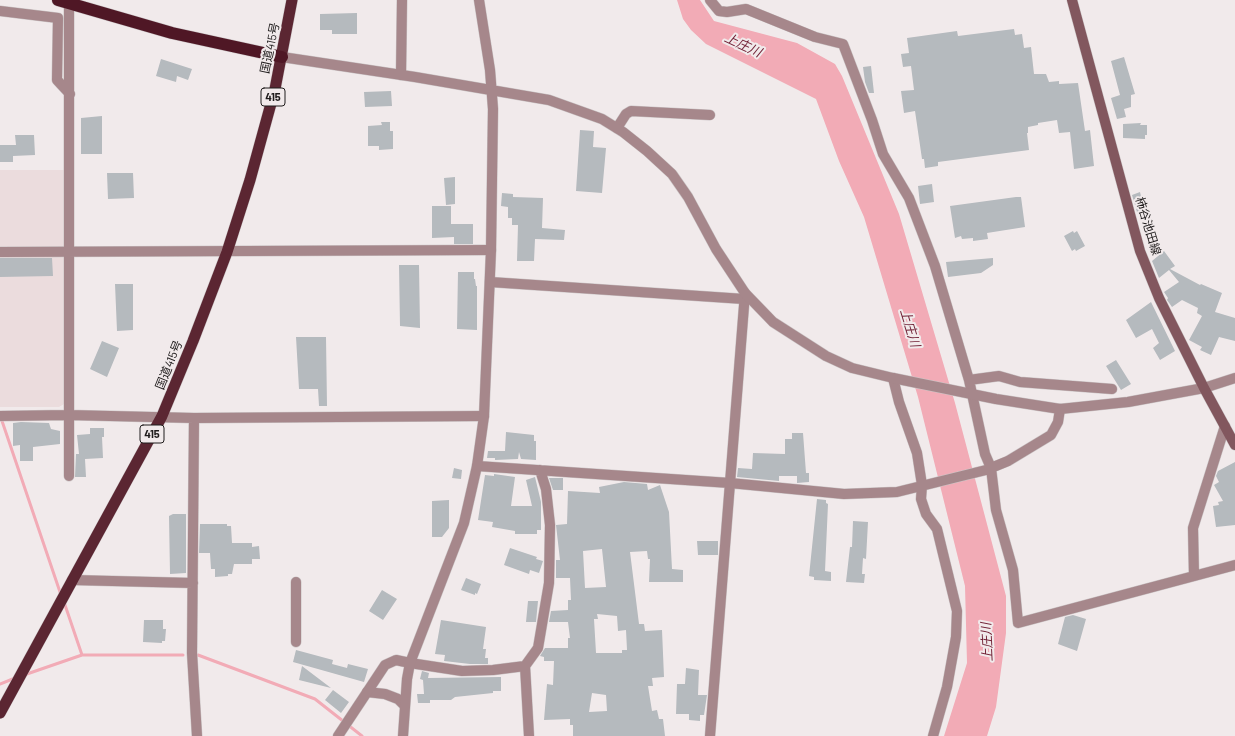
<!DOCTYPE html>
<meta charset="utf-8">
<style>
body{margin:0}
canvas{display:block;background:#f1eaeb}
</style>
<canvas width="1235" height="736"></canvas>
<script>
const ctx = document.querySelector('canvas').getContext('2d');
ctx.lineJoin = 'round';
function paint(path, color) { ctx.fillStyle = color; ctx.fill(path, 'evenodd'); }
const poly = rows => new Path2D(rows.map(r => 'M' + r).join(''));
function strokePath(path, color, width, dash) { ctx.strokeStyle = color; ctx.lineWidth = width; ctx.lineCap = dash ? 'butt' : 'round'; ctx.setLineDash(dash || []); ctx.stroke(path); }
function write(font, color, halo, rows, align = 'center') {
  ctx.font = font + ' Barlow,"Noto Sans JP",sans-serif'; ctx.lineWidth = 4; ctx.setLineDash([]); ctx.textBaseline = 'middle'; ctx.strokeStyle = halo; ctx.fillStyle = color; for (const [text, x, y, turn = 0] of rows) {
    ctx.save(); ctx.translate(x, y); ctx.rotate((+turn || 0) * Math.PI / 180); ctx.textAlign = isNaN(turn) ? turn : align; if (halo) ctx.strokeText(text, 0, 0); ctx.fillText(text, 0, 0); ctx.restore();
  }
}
paint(poly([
 [0,170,64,170,64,404,59,407,0,407]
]), '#ebdcdd');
paint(poly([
 [677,0,700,0,714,21,797,43,835,64,842,76,899,214,955,403,1006,596,1006,633,996,707,987,736,944,736,967,663,965,586,918,397,864,217,839,161,816,99,706,44,691,30,683,19]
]), '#f2abb6');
strokePath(poly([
 [1,418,61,595],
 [64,602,82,655],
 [198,655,315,699,362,736],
 [24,675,82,655,183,655],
 [0,684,15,678]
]), '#f2abb6', 3);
paint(poly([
 [357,13,357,34,332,34,332,30,320,30,320,14],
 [1014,29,1015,35,1022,34,1024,48,1031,47,1034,74,1046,74,1049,82,1059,81,1059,84,1078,83,1085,131,1090,130,1094,166,1074,169,1070,132,1059,133,1057,120,1038,123,1038,125,1028,127,1028,133,1027,133,1029,150,938,162,938,166,925,168,924,159,922,159,915,111,904,113,901,91,914,90,911,66,903,67,901,54,909,53,907,38,957,31,958,36],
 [1124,57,1135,94,1131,95,1131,107,1124,109,1126,117,1117,119,1111,98,1120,95,1111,61],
 [161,59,192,69,188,80,177,76,176,82,156,76],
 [871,66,874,93,869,93,865,82,863,67],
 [391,91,392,106,365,107,364,92],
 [102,116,102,154,81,154,81,118],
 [381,122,390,122,390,131,393,131,393,149,379,150,379,146,368,146,368,126,382,125],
 [1141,123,1140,125,1147,125,1147,135,1145,135,1145,139,1123,138,1123,124],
 [580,130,594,131,593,147,606,148,602,193,576,191],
 [15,135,34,135,35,155,13,156,13,162,0,162,0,145,16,145],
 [107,173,133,173,134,198,108,199],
 [455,177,455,204,446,205,444,178],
 [932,184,934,202,920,204,918,186],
 [1140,192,1144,209,1137,212,1132,195],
 [502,193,513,194,513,197,543,198,542,228,565,230,564,240,535,239,534,261,517,261,518,225,512,225,512,218,508,218,508,207,501,206],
 [1016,197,1021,197,1025,227,987,233,988,239,973,241,973,238,962,239,961,236,955,238,950,206],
 [432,206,451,206,451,224,473,224,473,244,454,244,454,237,432,238],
 [1073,231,1074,233,1077,231,1085,246,1076,251,1075,249,1072,251,1064,236],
 [1164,251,1175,266,1170,269,1200,285,1201,284,1222,293,1215,312,1235,318,1235,341,1219,337,1211,355,1200,350,1202,347,1189,340,1202,316,1197,313,1198,308,1182,300,1172,307,1167,300,1168,298,1164,292,1179,282,1169,270,1159,278,1152,261],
 [0,258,52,258,53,276,0,277],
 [993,258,993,265,981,273,948,277,946,262],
 [399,265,419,265,420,328,400,326],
 [458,272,474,272,474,279,475,279,476,286,477,286,477,330,457,329],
 [115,284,133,284,133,330,117,331],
 [1151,302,1175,351,1160,360,1153,348,1159,343,1152,329,1136,338,1126,320],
 [296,337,326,337,327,406,319,406,318,389,299,389],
 [102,341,119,348,107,377,90,369],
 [1116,360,1131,384,1121,390,1106,366],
 [21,422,49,423,51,429,60,431,60,444,33,447,33,461,20,461,20,445,13,446,13,423],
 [90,428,104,428,104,437,102,437,103,458,85,459,86,477,75,477,76,454,79,454,77,435,90,434],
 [506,432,534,435,534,441,536,441,536,460,521,459,519,452,518,459,495,460,495,458,487,458,488,451,505,451],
 [792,433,803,433,806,473,809,473,809,482,797,483,797,476,779,476,779,481,737,477,738,468,752,469,753,453,785,454,785,439,792,439],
 [1235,462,1235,525,1216,527,1213,506,1219,505,1218,502,1223,501,1214,485,1219,482,1216,476,1218,471],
 [454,468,462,470,461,479,452,478],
 [494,474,515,477,511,506,532,506,526,480,535,477,541,502,541,530,537,530,537,534,515,534,515,531,492,527,493,522,478,520,485,475,494,476],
 [549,478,563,478,563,490,553,490],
 [624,482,647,484,648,490,660,485,669,512,672,569,683,570,683,582,649,582,650,559,648,559,647,551,630,552,639,624,644,624,645,631,662,630,664,677,652,678,653,686,648,686,652,711,657,710,659,719,663,719,665,736,573,736,573,725,570,725,570,719,544,720,547,684,553,685,554,661,544,661,544,657,540,656,545,648,568,648,568,638,570,638,568,622,549,622,551,611,568,610,568,600,571,600,570,578,556,578,556,560,560,560,556,525,567,524,568,491,600,493,599,487],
 [602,549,606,587,585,588,583,551],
 [597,614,617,616,618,631,626,630,627,650,622,650,622,653,596,653,594,619,598,619],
 [592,693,606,695,607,711,589,712],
 [817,499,826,500,826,503,828,504,825,571,831,572,831,581,814,580,814,577,809,576],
 [449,500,449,528,442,537,432,537,432,501],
 [173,514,186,514,186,573,170,574,169,516],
 [853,521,868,522,866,559,863,558,862,574,865,574,864,583,846,582,850,547,852,547],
 [200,524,227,524,227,526,231,526,232,543,252,543,252,547,259,546,260,559,252,559,252,564,234,564,232,574,228,574,228,576,215,577,215,569,211,569,210,553,199,553],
 [697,541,718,541,718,555,698,555],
 [510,548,537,557,536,559,543,561,539,573,530,570,529,574,504,565],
 [466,578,481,584,477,594,475,593,475,595,461,590],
 [382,590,397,599,383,620,369,611],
 [528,601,538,601,536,622,526,622],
 [1073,615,1086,619,1077,651,1058,644,1065,617],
 [144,620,163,620,163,629,166,629,165,641,162,641,162,643,143,642],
 [441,620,486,627,483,649,486,649,485,658,488,658,488,664,470,664,444,661,445,655,435,654],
 [296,650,333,660,332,664,347,668,348,664,368,669,364,682,293,662],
 [302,666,331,688,299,680],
 [686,668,699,670,698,695,707,695,704,715,700,715,700,721,689,720,689,714,676,714,677,684,685,684],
 [422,671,429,673,428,678,501,677,501,691,493,691,493,693,455,697,451,700,430,700,430,703,418,703,417,694,424,694,423,680,420,679],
 [333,690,349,702,341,713,325,700]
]), '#b5babe');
const minor = poly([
 [710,0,719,11,727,12,746,9,815,37,843,44,872,120,883,154,909,198,935,266,969,380,999,376,1020,382,1112,389],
 [0,11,58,18,57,80,70,94],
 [401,75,402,0],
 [617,128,626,114,631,111,710,115],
 [0,252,491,250],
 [490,282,744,299],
 [893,378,899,402,917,453,922,485,921,499,926,514,937,529,957,611,956,637,947,687,933,736],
 [969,380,985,454,991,468,996,510,1013,570,1018,623,1235,565],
 [0,416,68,415,194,418,484,416],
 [194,418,192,653,197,736],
 [477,466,730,483,844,494,897,492,986,470,1008,461,1051,435,1058,422,1060,409],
 [69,476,69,8],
 [1194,576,1193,528,1225,426],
 [72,580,193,583],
 [296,642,296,582],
 [410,663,462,671,493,670,525,666],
 [367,692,385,694,398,699,404,705],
 [529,736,525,666,538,648,549,583,550,525,546,489,540,470],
 [710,736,745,293]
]);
const tertiary = poly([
 [282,57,415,77,549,100,602,119,623,132,647,151,672,174,688,197,716,249,745,293,773,322,826,356,852,368,893,378,996,399,1060,409,1128,402,1204,388,1235,378],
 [338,736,385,665,396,660,410,663],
 [403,736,407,679,410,663,464,523,477,466,484,416,491,250,493,109,490,70,479,0]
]);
const secondary = poly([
 [1072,0,1140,251,1159,298,1204,388,1235,445]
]);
const trunk = poly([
 [0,713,162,416,193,341,227,252,250,180,275,89,292,0]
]);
const motorway = poly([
 [58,0,172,33,282,57]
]);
strokePath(minor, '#cbc5c6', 11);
strokePath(tertiary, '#cbc5c6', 11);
strokePath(secondary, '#cbc5c6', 11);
strokePath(trunk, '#cbc5c6', 12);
strokePath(motorway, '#cbc5c6', 13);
strokePath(minor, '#a6878b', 10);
strokePath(tertiary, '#a6878b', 10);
strokePath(secondary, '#82575e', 10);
strokePath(trunk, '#5b2632', 11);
strokePath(motorway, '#4f1725', 12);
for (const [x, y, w] of [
 [273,97,24],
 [152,434,24]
]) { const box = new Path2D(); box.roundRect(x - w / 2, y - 9, w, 18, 3); ctx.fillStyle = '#f1eaeb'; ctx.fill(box); strokePath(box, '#1f1c1c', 1); }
write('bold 11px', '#1f1c1c', null, [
 ["415",273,97],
 ["415",152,434]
]);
write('12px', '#1f1c1c', '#f1eaeb', [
 ["国道415号",270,48,-78],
 ["柿谷池田線",1148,226,73],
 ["国道415号",169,365,-68]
]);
write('italic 13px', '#6f1e33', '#f1eaeb', [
 ["上庄川",743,45,25],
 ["上庄川",910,328,73],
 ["上庄川",987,642,-93]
]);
</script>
